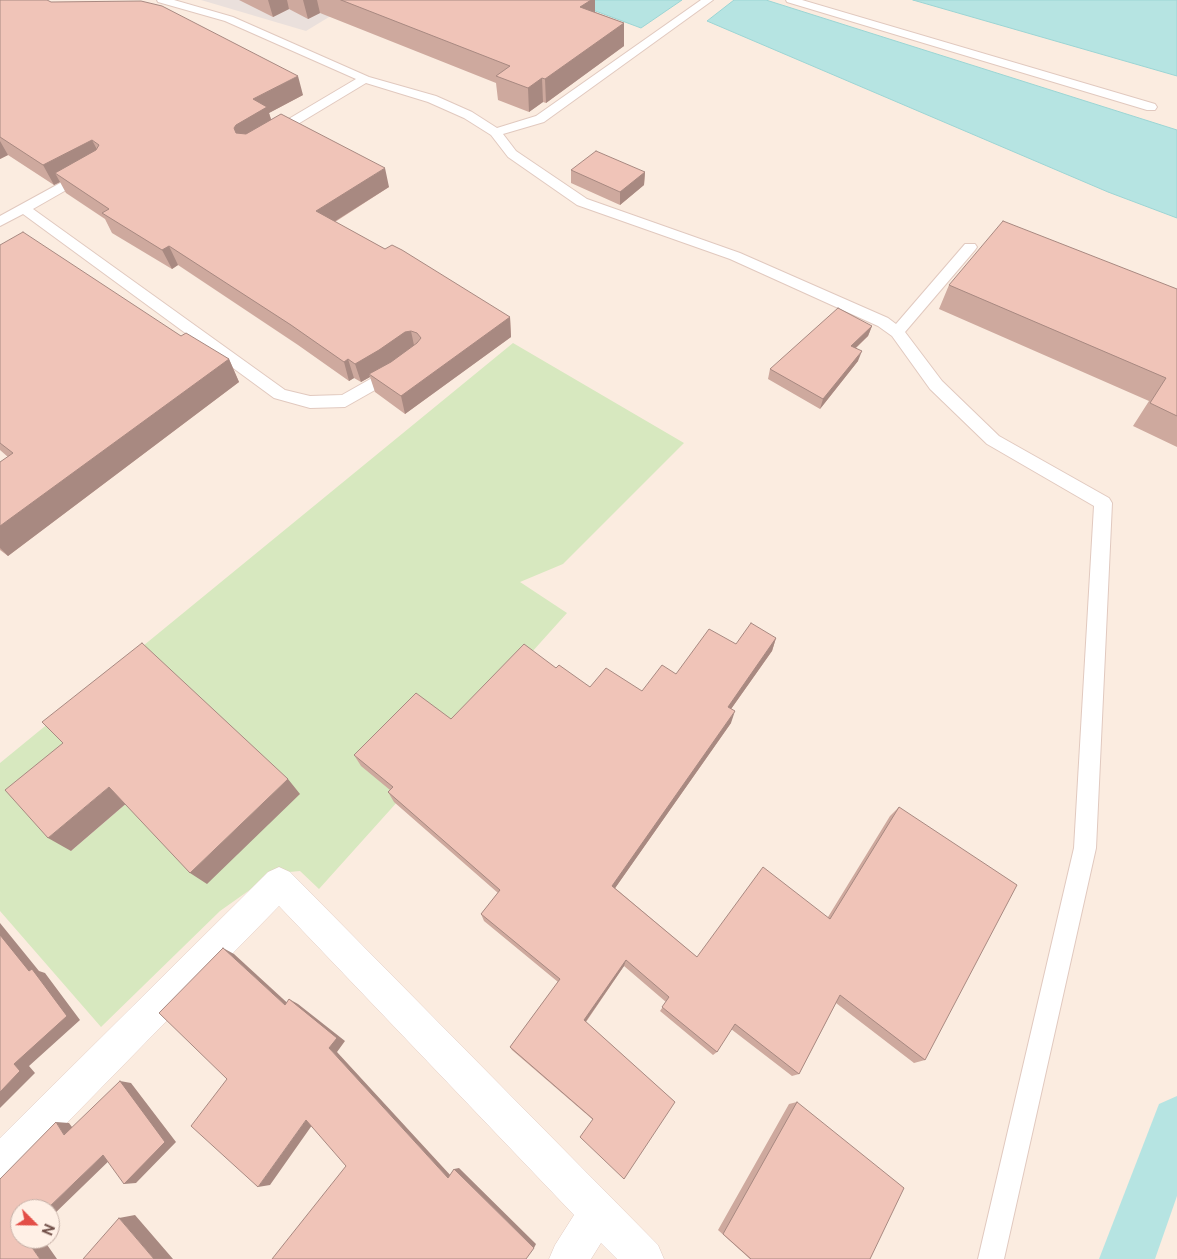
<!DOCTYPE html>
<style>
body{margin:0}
#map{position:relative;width:1177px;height:1259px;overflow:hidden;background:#fbece0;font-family:"Public Sans",sans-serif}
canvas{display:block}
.north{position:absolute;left:10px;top:1199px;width:50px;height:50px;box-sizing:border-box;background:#fff0e6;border:1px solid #c6b0a7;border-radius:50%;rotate:113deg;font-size:14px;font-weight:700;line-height:20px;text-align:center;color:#714f48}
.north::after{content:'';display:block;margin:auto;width:18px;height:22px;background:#e34e47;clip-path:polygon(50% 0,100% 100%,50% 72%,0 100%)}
</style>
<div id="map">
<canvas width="1177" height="1259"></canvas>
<div class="north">N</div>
</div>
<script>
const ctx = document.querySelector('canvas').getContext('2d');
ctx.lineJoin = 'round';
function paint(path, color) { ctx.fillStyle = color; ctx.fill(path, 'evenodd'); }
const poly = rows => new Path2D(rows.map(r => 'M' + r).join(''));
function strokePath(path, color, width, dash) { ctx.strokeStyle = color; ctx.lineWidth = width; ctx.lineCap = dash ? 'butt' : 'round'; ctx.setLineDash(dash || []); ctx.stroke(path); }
paint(poly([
 [201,0,357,0,306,31]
]), '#eae0dc');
paint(poly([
 [513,343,684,443,563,564,520,582,567,613,319,889,300,871,289,872,268,877,220,911,101,1027,0,911,0,763],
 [84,759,128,802,71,851]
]), '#d7e8bf');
const water = poly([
 [566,0,682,0,641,28,566,0],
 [734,0,766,0,1177,130,1177,218,1108,192,707,21,734,0],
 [913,0,1177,0,1177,76,913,0]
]);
paint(water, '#b6e4e2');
strokePath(water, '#9cd5d4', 1);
paint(poly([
 [1177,1096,1177,1196,1155,1259,1099,1259,1159,1104,1177,1096]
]), '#b6e4e2');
const lane = poly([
 [157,0,174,0,233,17,369,77,436,96,472,112,497,128,536,116,701,0,713,0,544,122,503,134,516,151,587,199,740,253,888,318,896,324,965,244,975,244,977,247,975,250,905,332,942,381,999,436,1109,498,1112,503,1096,848,1004,1259,978,1259,1074,848,1094,506,987,444,930,389,892,336,878,326,730,259,577,205,508,157,491,135,464,118,428,102,366,83,278,136,270,136,268,133,270,130,356,79,225,21,158,2,157,0],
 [786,0,802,0,1155,104,1157,107,1155,110,1147,110,787,2,786,0],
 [84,170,89,171,90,174,89,177,33,209,285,390,310,396,342,395,388,369,393,368,398,369,401,373,398,377,345,407,310,408,274,398,23,214,0,226,0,216,84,170]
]);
const street = poly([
 [279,867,290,872,658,1245,664,1259,617,1259,601,1243,591,1259,549,1259,555,1245,574,1215,279,906,13,1178,0,1184,0,1138,268,872,279,867]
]);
strokePath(lane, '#e1c9bf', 2);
strokePath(street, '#e1c9bf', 1);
paint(lane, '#fff');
paint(street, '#fff');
paint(poly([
 [0,0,51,2,303,95,269,113,271,119,389,187,335,222,510,317,511,337,405,414,375,392,370,377,361,382,354,378,349,381,298,345,178,265,172,269,112,233,105,219,66,193,60,182,54,185,8,155,0,159],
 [239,0,595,0,595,12,624,23,624,46,546,103,543,102,529,112,498,100,496,83,320,13,308,19,289,9,273,17],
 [571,170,645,172,644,185,620,205,571,183],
 [0,245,181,336,229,359,239,382,8,556,0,550,0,462,8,457,0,450],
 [949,285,1177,289,1177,447,1133,426,1149,401,939,309],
 [872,326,868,336,856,348,858,361,820,409,768,379,770,369],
 [776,638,772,651,731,709,731,723,615,888,697,957,828,917,890,816,899,807,925,1060,914,1063,836,1003,799,1074,792,1076,731,1029,717,1052,713,1055,660,1011,666,1002,624,966,586,1022,675,1102,592,1119,512,1050,510,1047,558,982,484,921,481,914,498,893,394,802,388,792,390,790,361,766,354,755,451,719,556,668,590,687,642,691,736,644],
 [797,1102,870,1259,750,1259,718,1230,789,1104]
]), '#cea99e');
paint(poly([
 [268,0,287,0,289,9,273,17],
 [303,0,317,0,320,13,308,19],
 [591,0,595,0,595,21,580,7],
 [624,23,624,46,546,103,545,79],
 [298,76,303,95,269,113,273,126,240,148,234,128,253,99],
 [542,78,543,102,529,112,528,88],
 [92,140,102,159,55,173,60,182,54,185,43,165],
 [0,141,8,155,0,159],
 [385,168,389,187,321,230,316,211],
 [645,172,644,185,620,205,620,192],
 [169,246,178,265,172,269,162,250],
 [510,317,511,337,405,414,401,396],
 [872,326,868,336,848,355,851,346],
 [411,331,415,350,369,374,370,377,361,382,355,364,405,332],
 [862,351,858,361,820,409,823,399],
 [229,359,239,382,8,556,0,548,0,526],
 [348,359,354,378,349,381,344,362],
 [776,638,772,651,724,719,728,707],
 [735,711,731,723,611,894,612,886],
 [288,779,300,794,207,884,190,873],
 [109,787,128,802,71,851,48,838],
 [0,923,39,971,45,973,80,1020,29,1066,35,1073,0,1108,0,1092,14,1064,0,935],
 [223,948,234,954,294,1009,285,1005],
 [626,960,624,966,584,1024,584,1020],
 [289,999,298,1004,345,1041,337,1052,452,1177,448,1178,329,1048],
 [120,1081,131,1083,176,1142,136,1183,124,1184],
 [306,1120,315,1121,270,1185,258,1187],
 [56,1122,69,1123,78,1135,64,1135],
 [103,1155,115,1155,50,1218,50,1209,47,1209],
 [459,1168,536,1244,534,1248,454,1169],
 [135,1215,173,1259,154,1259,119,1218],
 [26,1239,43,1239,57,1259,40,1259]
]), '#a88981');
const building = poly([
 [0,0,47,0,51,2,141,1,162,6,298,76,253,99,267,107,236,125,234,128,236,133,246,134,281,114,385,168,316,211,385,249,392,245,402,250,510,317,401,396,369,374,391,362,417,343,421,338,417,333,411,331,405,332,379,350,355,364,348,359,344,362,291,325,169,246,162,250,102,213,109,209,55,173,96,150,99,145,92,140,43,165,0,137,0,0],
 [341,0,591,0,580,7,624,23,545,79,542,78,528,88,496,76,510,66,341,0],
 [596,151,645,172,620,192,571,170,596,151],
 [1003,221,1177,289,1177,416,1150,403,1166,378,949,285,1003,221],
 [23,232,181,336,186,333,229,359,0,526,0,462,13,453,0,443,0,245,23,232],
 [838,308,872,326,851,346,862,351,823,399,770,369,838,308],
 [751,623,776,638,728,707,735,711,612,886,697,957,763,867,830,919,899,807,1017,885,925,1060,840,995,799,1074,735,1024,717,1052,662,1007,669,997,626,960,584,1020,675,1102,624,1179,580,1137,593,1119,510,1047,560,979,481,914,500,890,388,792,393,787,354,755,416,693,451,719,524,644,556,668,559,665,590,687,606,668,642,691,662,665,676,674,709,629,736,644,751,623],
 [142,643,288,779,190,873,109,787,48,838,5,790,63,743,42,722,142,643],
 [0,935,29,971,32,969,67,1016,14,1064,20,1071,0,1092,0,935],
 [223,948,285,1005,289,999,337,1038,329,1048,448,1178,454,1169,534,1248,526,1259,272,1259,346,1166,306,1120,258,1187,191,1126,227,1079,159,1013,223,948],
 [120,1081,165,1142,124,1184,103,1155,47,1209,20,1209,20,1239,26,1239,40,1259,0,1259,0,1179,56,1122,64,1135,120,1081],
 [797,1102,904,1188,870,1259,751,1259,723,1234,797,1102],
 [119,1218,154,1259,83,1259,119,1218]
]);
paint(building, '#f0c4b8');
strokePath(building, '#a88981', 1);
</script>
